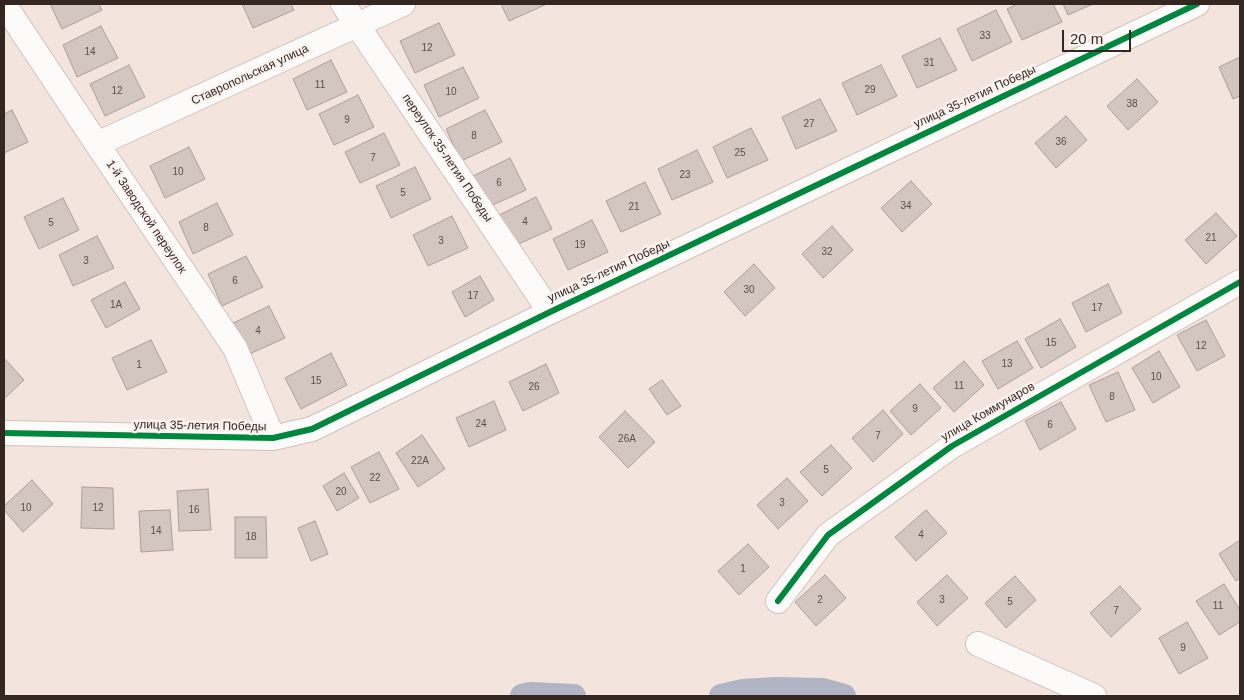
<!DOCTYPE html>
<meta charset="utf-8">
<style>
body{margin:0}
#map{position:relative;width:1244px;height:700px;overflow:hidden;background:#f3e4dd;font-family:Arial,sans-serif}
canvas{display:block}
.frame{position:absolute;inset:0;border:5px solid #342721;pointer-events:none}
.scale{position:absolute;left:1062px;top:30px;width:69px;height:22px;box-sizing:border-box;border:2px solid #342721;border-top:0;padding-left:6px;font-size:15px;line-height:18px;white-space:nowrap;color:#342721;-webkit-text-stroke:4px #fbf3f0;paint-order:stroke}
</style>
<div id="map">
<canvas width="1244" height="700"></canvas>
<div class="frame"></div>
<div class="scale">20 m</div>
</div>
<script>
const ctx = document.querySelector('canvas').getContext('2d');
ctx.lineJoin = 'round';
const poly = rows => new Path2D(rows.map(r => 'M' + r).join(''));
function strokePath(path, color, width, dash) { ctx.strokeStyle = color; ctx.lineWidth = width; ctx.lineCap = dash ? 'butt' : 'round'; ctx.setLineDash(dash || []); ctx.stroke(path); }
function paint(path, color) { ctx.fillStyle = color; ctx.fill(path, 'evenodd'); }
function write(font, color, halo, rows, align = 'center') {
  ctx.font = font + ' Arial,sans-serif'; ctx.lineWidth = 5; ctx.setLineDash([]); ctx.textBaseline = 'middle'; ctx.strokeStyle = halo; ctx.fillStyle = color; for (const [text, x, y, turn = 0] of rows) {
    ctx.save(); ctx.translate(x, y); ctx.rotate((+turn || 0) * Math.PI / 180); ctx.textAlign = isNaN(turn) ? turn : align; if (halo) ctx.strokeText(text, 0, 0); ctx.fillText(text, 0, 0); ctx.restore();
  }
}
strokePath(poly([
 [522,696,530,694,574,696],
 [721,696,743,691,775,689,823,690,844,696]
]), '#b0b4c5', 24);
const building = poly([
 [50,4,99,4,102,10,62,29,50,4],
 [242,4,291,4,294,10,253,28,242,4],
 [501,4,547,4,509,21,501,4],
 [1017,4,1053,4,1062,22,1022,40,1007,9,1017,4],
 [1063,4,1093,4,1068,15,1063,4],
 [996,10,1012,42,972,61,957,29,996,10],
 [439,23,455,55,415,73,400,41,439,23],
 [101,26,118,58,77,77,63,45,101,26],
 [940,38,957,70,917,88,902,56,940,38],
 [1240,57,1240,96,1233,99,1219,67,1240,57],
 [331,60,347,92,307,110,293,79,331,60],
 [129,65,145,97,105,116,90,84,129,65],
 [881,65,897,96,857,115,842,83,881,65],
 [463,67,479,98,439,117,424,85,463,67],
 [1137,79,1158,102,1128,130,1107,106,1137,79],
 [358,95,374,127,334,145,319,114,358,95],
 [820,99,837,131,796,149,782,117,820,99],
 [12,110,28,142,4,153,4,114,12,110],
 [485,110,502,142,461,161,446,129,485,110],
 [1066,116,1087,140,1056,168,1035,143,1066,116],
 [751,128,768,160,727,178,713,147,751,128],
 [384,133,400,165,360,183,345,152,384,133],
 [189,147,205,179,165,198,150,166,189,147],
 [697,150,713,182,672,200,658,169,697,150],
 [510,158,526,190,486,208,471,177,510,158],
 [415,167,431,199,391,218,376,186,415,167],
 [911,181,932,204,902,232,881,208,911,181],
 [645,182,661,214,621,232,606,201,645,182],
 [536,197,552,229,512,247,497,216,536,197],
 [63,198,79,230,39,249,24,217,63,198],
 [217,203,233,235,193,254,179,222,217,203],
 [1216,213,1237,236,1206,264,1185,240,1216,213],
 [452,216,468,248,428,266,413,235,452,216],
 [592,220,608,252,568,270,553,239,592,220],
 [832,226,853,250,823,278,802,254,832,226],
 [97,236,114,268,73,286,59,255,97,236],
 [246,256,263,287,222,306,208,274,246,256],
 [754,264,775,288,745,316,724,292,754,264],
 [480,276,494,300,465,317,452,292,480,276],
 [125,282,140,309,106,328,91,300,125,282],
 [1108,284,1122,313,1086,332,1072,303,1108,284],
 [269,306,285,338,245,356,231,324,269,306],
 [1060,319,1076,347,1041,368,1025,339,1060,319],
 [1206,320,1225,356,1197,371,1177,335,1206,320],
 [151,340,167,372,127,390,112,358,151,340],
 [1017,341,1033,368,998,389,982,361,1017,341],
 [1159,351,1180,387,1153,403,1132,368,1159,351],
 [331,353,347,385,301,409,285,378,331,353],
 [4,358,24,380,4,399,4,358],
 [964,361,984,385,954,412,933,388,964,361],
 [546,364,559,393,523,411,509,382,546,364],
 [1118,372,1135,410,1106,422,1089,385,1118,372],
 [662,380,681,406,667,415,649,389,662,380],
 [920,384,941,408,911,435,890,411,920,384],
 [494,401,506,430,469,447,456,418,494,401],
 [1061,402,1076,429,1040,450,1025,421,1061,402],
 [883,410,903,434,873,462,852,438,883,410],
 [625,411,655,442,628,468,599,437,625,411],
 [422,435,445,469,418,487,396,453,422,435],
 [831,445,852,468,822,496,800,472,831,445],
 [379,452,399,489,370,503,351,467,379,452],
 [344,473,359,498,337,511,323,486,344,473],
 [787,478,808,501,778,529,757,505,787,478],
 [32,480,53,504,23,532,4,510,4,506,32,480],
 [82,487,113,488,114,529,81,528,82,487],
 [208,489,211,530,179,531,177,491,208,489],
 [170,510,173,550,141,552,139,511,170,510],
 [926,510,947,533,916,561,895,537,926,510],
 [235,517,266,517,267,558,235,558,235,517],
 [315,521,328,554,311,561,298,528,315,521],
 [1240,540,1240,578,1236,581,1219,554,1240,540],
 [748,544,769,567,739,595,718,571,748,544],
 [825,575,846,598,816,626,795,602,825,575],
 [947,575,968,598,937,626,917,602,947,575],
 [1015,576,1036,600,1006,628,985,603,1015,576],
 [1224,584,1240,610,1240,622,1219,635,1196,601,1224,584],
 [1120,586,1141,609,1111,637,1090,613,1120,586],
 [1187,622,1208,658,1179,674,1159,638,1187,622]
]);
paint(building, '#d3c5c0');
strokePath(building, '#ac9f9a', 1);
const minor = poly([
 [4,4,97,144,235,348,273,438],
 [343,4,550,312],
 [97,144,403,4],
 [4,433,273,438,312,429,550,312,1197,4],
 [778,601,828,535,952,446,1240,282],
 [978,644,1094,696]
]);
strokePath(minor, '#cfc2bc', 26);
strokePath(minor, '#fdfbfa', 24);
strokePath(poly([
 [4,433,273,438,312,429,550,312,1197,4],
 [778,601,828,535,952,446,1240,282]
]), '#00873e', 6);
write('10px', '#5c4e49', null, [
 ["33",985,36],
 ["12",427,48],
 ["14",90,52],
 ["31",929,63],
 ["11",320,85],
 ["29",870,90],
 ["12",117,91],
 ["10",451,92],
 ["38",1132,104],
 ["9",347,120],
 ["27",809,124],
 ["8",474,136],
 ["36",1061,142],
 ["25",740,153],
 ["7",373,158],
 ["10",178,172],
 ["23",685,175],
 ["6",499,183],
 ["5",403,193],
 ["34",906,206],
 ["21",634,207],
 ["4",525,222],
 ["5",51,223],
 ["8",206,228],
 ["21",1211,238],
 ["3",441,241],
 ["19",580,245],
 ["32",827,252],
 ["3",86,261],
 ["6",235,281],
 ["30",749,290],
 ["17",473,296],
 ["1А",116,305],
 ["17",1097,308],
 ["4",258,331],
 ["15",1051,343],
 ["12",1201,346],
 ["13",1007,364],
 ["1",139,365],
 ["10",1156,377],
 ["15",316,381],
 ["11",959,386],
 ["26",534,387],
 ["8",1112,397],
 ["9",915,409],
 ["24",481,424],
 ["6",1050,425],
 ["7",878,436],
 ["26А",627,439],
 ["22А",420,461],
 ["5",826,470],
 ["22",375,478],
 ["20",341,492],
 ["3",782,503],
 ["10",26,508],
 ["12",98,508],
 ["16",194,510],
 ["14",156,531],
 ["4",921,535],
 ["18",251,537],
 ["1",743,569],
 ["2",820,600],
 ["3",942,600],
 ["5",1010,602],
 ["11",1218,606],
 ["7",1116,611],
 ["9",1183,648]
]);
write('12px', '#342721', '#fbf3f0', [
 ["Ставропольская улица",250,75,-25],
 ["улица 35-летия Победы",975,97,-25],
 ["переулок 35-летия Победы",447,158,56],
 ["1-й Заводской переулок",146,217,56],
 ["улица 35-летия Победы",609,271,-25],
 ["улица Коммунаров",988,412,-30],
 ["улица 35-летия Победы",200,426,1]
]);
</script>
